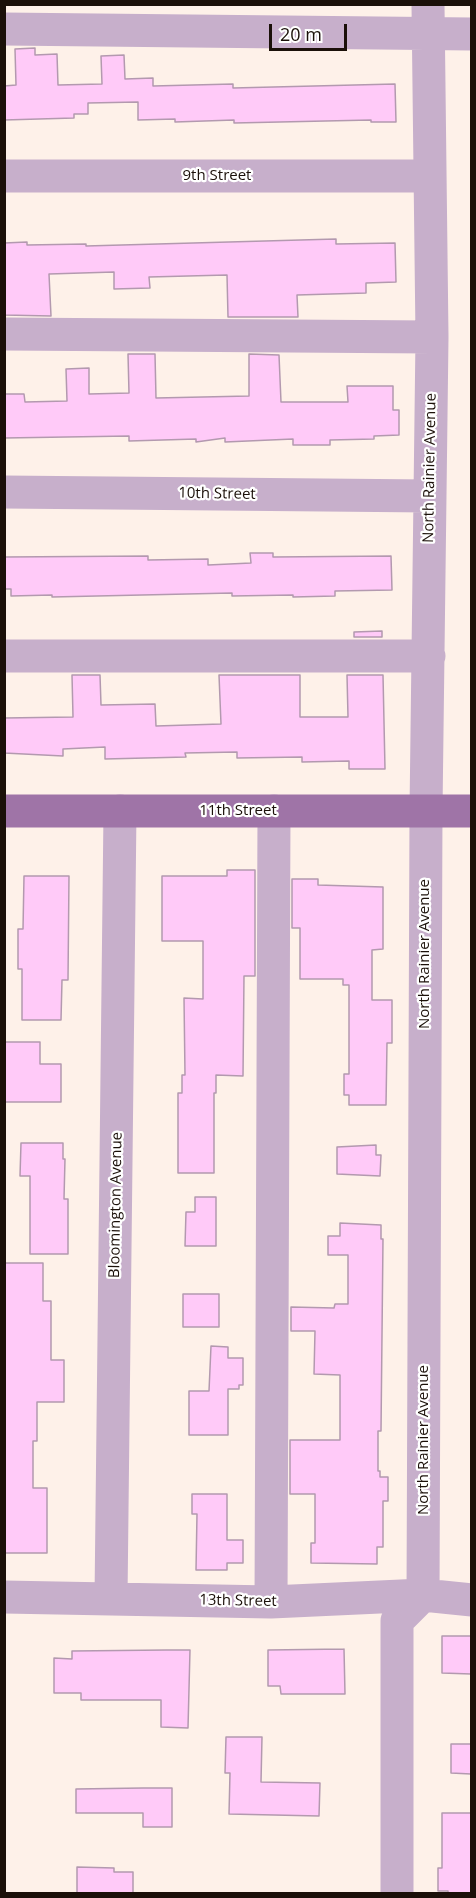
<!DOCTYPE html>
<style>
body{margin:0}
#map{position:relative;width:476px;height:1898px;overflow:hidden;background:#fef1e9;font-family:"Open Sans",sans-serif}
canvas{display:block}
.frame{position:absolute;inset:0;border:6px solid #1b1009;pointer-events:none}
.scale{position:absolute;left:269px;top:24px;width:78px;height:27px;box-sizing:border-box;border:3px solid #1b1009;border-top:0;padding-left:8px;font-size:18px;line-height:21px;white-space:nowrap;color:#1b1009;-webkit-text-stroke:4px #fff;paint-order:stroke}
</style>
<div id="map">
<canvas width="476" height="1898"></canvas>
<div class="frame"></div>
<div class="scale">20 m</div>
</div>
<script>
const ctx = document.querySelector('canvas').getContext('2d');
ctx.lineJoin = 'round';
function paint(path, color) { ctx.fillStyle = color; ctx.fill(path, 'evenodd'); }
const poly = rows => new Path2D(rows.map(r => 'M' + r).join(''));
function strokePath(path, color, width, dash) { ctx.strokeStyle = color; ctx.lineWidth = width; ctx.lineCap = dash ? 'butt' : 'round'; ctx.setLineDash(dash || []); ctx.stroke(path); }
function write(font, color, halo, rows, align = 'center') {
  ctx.font = font + ' "Open Sans",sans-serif'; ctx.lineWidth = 4.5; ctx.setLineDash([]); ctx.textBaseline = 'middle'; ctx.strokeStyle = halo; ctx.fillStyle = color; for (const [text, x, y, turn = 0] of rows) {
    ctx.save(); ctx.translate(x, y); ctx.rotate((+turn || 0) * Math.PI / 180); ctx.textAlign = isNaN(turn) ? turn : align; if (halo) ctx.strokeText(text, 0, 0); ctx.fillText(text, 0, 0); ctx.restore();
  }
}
const building = poly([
 [35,48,35,55,57,54,58,85,102,84,101,56,124,55,125,79,153,78,153,86,233,84,233,88,395,84,396,122,371,122,371,120,234,123,234,120,175,122,175,119,138,120,138,102,88,103,88,114,74,114,74,118,4,120,4,86,16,85,15,49,35,48],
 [336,239,336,244,395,243,396,282,366,283,366,293,297,295,298,317,228,317,227,275,149,277,150,288,114,289,114,272,49,274,51,316,4,315,4,243,27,242,27,245,86,244,86,246,336,239],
 [128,354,155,354,156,398,249,396,249,354,279,355,281,402,348,402,347,386,393,386,393,410,399,410,399,435,374,436,374,439,330,440,330,445,293,445,293,439,225,442,225,438,196,442,196,439,129,441,129,436,4,438,4,394,24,394,25,402,67,401,66,369,89,368,89,394,129,393,128,354],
 [250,553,273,553,273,557,391,556,392,590,335,591,335,596,293,597,293,595,232,596,232,593,52,597,52,595,11,596,11,589,4,589,4,557,148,556,148,560,208,559,208,565,251,563,250,553],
 [382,631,382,637,354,637,354,632,382,631],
 [72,675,100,675,101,705,155,704,156,726,221,724,219,675,300,675,300,717,348,717,347,675,383,675,385,769,349,769,349,761,302,762,302,757,237,758,237,752,185,753,186,757,105,759,105,747,63,749,63,756,4,753,4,718,73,717,72,675],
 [227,870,255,870,255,976,244,976,243,1076,216,1075,216,1093,214,1093,214,1173,178,1173,178,1093,182,1093,182,1075,185,1075,184,998,203,999,203,941,162,941,162,876,227,876,227,870],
 [24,876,69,876,68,980,62,980,61,1020,22,1020,22,969,18,969,18,929,23,929,24,876],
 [292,879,318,879,318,885,383,887,383,949,372,950,372,1000,392,1000,392,1043,387,1043,386,1105,349,1105,349,1095,344,1095,344,1074,349,1074,349,985,343,985,343,979,300,979,300,928,292,928,292,879],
 [4,1042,40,1042,40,1064,61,1064,61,1102,4,1102,4,1042],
 [21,1143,63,1143,63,1159,65,1159,64,1199,68,1199,68,1254,30,1254,30,1176,20,1176,21,1143],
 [376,1145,376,1155,381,1155,380,1176,337,1174,337,1147,376,1145],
 [195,1197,216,1197,216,1246,185,1246,186,1212,195,1212,195,1197],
 [340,1223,381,1225,381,1239,383,1239,381,1431,378,1431,378,1471,380,1471,380,1477,388,1477,388,1501,383,1501,383,1547,377,1547,377,1564,311,1563,311,1543,315,1543,315,1494,290,1494,290,1440,340,1440,340,1375,314,1374,315,1331,291,1331,291,1307,334,1308,335,1304,348,1304,348,1255,328,1255,328,1236,340,1236,340,1223],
 [4,1263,43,1263,43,1301,51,1301,51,1360,64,1360,64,1402,37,1402,37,1441,33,1441,33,1488,47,1488,47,1553,4,1553,4,1263],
 [183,1294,219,1294,219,1327,183,1327,183,1294],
 [211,1346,228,1347,228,1358,243,1358,243,1385,239,1385,239,1389,228,1389,228,1435,189,1435,189,1391,209,1391,211,1346],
 [192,1494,227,1494,227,1540,243,1540,243,1563,227,1563,227,1570,196,1570,197,1514,192,1514,192,1494],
 [442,1636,471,1636,471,1674,442,1673,442,1636],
 [344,1649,345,1694,281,1694,280,1686,268,1686,268,1650,344,1649],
 [166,1650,190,1650,188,1728,161,1727,161,1700,81,1700,81,1693,54,1693,54,1658,72,1659,72,1651,166,1650],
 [226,1737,262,1737,261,1782,320,1783,319,1816,229,1814,230,1773,225,1773,226,1737],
 [451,1744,471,1744,471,1774,451,1773,451,1744],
 [143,1788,172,1788,172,1827,143,1827,143,1813,76,1813,76,1789,143,1788],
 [442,1813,471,1813,471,1893,448,1893,448,1891,438,1891,438,1868,442,1868,442,1813],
 [77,1867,114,1868,114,1872,133,1872,133,1893,77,1893,77,1867]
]);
paint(building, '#ffcaf8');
strokePath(building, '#b399af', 1.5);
strokePath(poly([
 [4,29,472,34],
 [4,176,429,176],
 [4,334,432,337],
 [4,492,430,496],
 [4,656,429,656],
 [4,1597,271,1602,423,1595,472,1600],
 [111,1598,120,811],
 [271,1602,274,811],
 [397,1894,397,1621,423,1595,426,811,432,337,428,4]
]), '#c7afcb', 33);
strokePath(poly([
 [4,811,472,811]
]), '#9f74a7', 33);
write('15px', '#1b1009', '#fff', [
 ["9th Street",217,176],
 ["North Rainier Avenue",430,468,-89],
 ["10th Street",217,494,1],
 ["11th Street",238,811],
 ["North Rainier Avenue",425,954,-90],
 ["Bloomington Avenue",116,1205,-89],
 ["North Rainier Avenue",424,1440,-90],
 ["13th Street",238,1601,1]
]);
</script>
